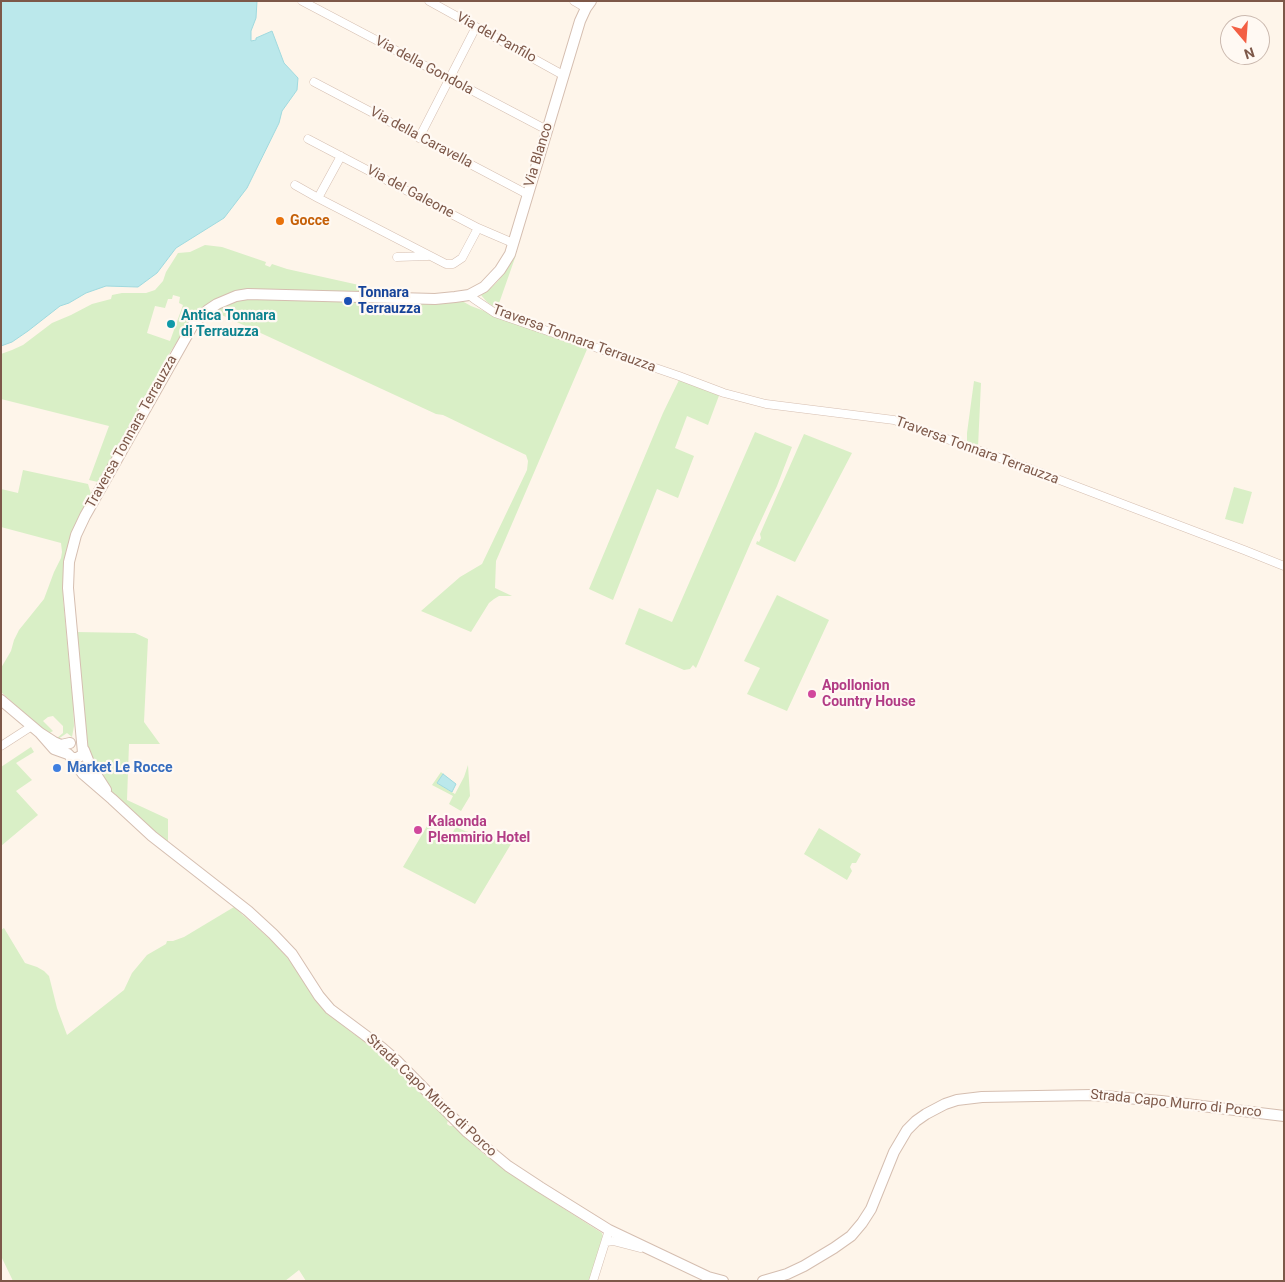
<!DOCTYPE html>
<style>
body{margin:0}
#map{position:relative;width:1285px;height:1282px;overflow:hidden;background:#fef5ea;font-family:Roboto,sans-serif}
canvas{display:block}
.frame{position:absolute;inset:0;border:2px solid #7d5849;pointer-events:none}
.north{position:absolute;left:1220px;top:15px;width:50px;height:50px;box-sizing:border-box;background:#fff9f3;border:1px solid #cbb9af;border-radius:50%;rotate:162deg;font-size:14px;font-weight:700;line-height:20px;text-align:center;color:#7d5849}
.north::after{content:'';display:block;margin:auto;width:18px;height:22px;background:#f35f44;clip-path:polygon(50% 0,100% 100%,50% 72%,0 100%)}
</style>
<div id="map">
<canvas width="1285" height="1282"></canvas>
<div class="frame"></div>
<div class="north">N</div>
</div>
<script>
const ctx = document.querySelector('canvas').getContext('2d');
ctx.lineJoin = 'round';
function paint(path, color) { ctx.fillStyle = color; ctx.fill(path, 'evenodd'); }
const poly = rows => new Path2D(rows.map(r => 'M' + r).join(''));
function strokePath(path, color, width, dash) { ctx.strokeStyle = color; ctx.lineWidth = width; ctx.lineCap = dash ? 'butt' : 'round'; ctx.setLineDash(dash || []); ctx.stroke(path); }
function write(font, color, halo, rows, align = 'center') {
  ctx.font = font + ' Roboto,sans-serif'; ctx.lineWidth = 4.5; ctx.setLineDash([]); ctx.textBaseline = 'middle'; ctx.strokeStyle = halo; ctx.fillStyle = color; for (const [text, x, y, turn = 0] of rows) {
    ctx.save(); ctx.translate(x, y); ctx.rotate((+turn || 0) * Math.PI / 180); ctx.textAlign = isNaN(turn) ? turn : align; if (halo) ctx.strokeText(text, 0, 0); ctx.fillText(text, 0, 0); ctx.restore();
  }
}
paint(poly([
 [205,245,222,247,266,262,265,265,270,267,272,264,287,269,386,291,385,294,256,289,190,321,166,359,98,482,89,480,109,426,1,399,1,354,12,350,23,345,52,323,71,315,92,304,111,299,112,295,122,293,146,293,155,290,163,281,166,272,178,253,190,252],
 [173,295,180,297,179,303,183,305,170,341,147,333,155,306,165,308,168,299,172,299],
 [516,255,497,309,487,302,481,295,491,288,498,281,509,266],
 [260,298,437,304,462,301,471,306,500,317,588,347,496,561,495,588,512,596,499,596,494,599,489,603,471,632,421,611,460,577,482,564,527,470,528,461,526,455,443,415,436,414,213,311,236,301],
 [680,378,720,393,708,425,687,416,675,448,694,456,678,498,657,489,613,600,589,589,663,413],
 [974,381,981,383,978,447,967,444,967,433],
 [755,432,792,447,777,486,751,542,696,668,693,665,690,669,684,670,625,644,639,608,672,622],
 [804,434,852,453,795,562,756,544,757,541,759,542,761,538,760,534],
 [23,470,88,484,91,494,73,529,67,548,63,571,63,598,73,703,74,726,72,737,67,733,58,739,56,739,63,733,63,726,53,716,48,717,43,721,53,731,48,734,1,692,1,668,11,651,14,640,19,630,44,599,54,572,61,558,62,552,61,543,1,527,1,489,18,493],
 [1234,487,1252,492,1243,524,1225,519],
 [777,595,829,620,787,711,747,694,760,668,744,661],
 [76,632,135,633,148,639,144,722,160,744,129,744,127,800,168,819,168,843,113,795,94,768,87,747],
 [31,747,34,752,16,763,32,780,16,791,38,815,1,846,1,767],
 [468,765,470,796,461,811,449,804,453,796,432,785,441,772,443,774,437,783,455,794,464,777],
 [427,826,449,838,456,827,465,831,511,844,475,904,403,867],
 [819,828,861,854,856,863,852,863,850,867,852,871,847,880,804,854],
 [234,907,273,942,292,963,317,1001,323,1008,341,1024,355,1035,356,1034,385,1057,448,1120,447,1124,450,1126,454,1126,484,1154,519,1180,602,1233,603,1237,590,1281,306,1281,299,1270,285,1281,13,1281,1,1256,1,930,4,928,25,963,37,967,44,971,49,976,57,1008,67,1035,124,990,132,973,147,955,166,944,167,941,173,941,184,937]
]), '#d9efc6');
const water = poly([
 [1,1,257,1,256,18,251,31,251,41,256,40,256,38,272,31,284,63,298,78,297,90,282,111,279,123,247,188,224,218,176,248,157,273,138,287,106,286,86,293,69,303,60,306,28,331,12,342,1,346,1,1],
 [443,774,456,784,452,792,437,783,443,774]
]);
paint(water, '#bbe8eb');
strokePath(water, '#a0d9de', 1);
const minor = poly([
 [302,1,547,130],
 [429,1,563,75],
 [574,1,586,8],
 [314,82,527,194],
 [419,138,476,27],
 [308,139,478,228,513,243],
 [341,156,318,198,446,264,453,264,462,258,478,228],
 [295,185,318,198],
 [397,257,428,256],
 [469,295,474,299,495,313,679,376,724,393,766,404,894,420,1036,471,1244,550,1284,566],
 [1,746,32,726],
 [606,1242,613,1241,640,1248],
 [593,1281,609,1230]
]);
const tertiary = poly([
 [1,700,40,733,54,742,61,745,70,743],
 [40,733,54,749,68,754,72,758,77,758,82,755,83,753,68,588,69,562,76,535,85,516,194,323,208,310,217,304,236,296,248,294,435,299,455,297,469,295,484,287,500,270,510,254,580,21,586,8,591,1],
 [84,750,90,765,106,790],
 [70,756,83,774,112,799,152,836,248,911,273,934,292,954,319,996,330,1009,381,1047,396,1060,467,1132,508,1166,540,1187,609,1230,708,1277,723,1281],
 [763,1281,787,1274,804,1266,834,1248,851,1236,862,1223,871,1209,894,1152,907,1130,916,1121,926,1114,945,1104,957,1100,982,1097,1092,1095,1161,1101,1284,1116]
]);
strokePath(minor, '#d5beb0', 9);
strokePath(tertiary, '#d5beb0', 12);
strokePath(minor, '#fff', 8);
strokePath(tertiary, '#fff', 10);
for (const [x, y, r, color] of [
 [280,221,5,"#e8710a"],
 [348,301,5,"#1a4fb4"],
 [171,324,5,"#0f9aa8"],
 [812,694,5,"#d1479c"],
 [57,768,5,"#3f7fe0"],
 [418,830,5,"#d1479c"]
]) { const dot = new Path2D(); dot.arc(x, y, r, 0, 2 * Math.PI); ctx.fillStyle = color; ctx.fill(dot); strokePath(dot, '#fff9f3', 2); }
write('14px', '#7d5849', '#fff9f3', [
 ["Via del Panfilo",496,38,29],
 ["Via della Gondola",424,66,28],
 ["Via della Caravella",421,138,28],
 ["Via Blanco",539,155,-73],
 ["Via del Galeone",410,192,28],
 ["Traversa Tonnara Terrauzza",574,339,20],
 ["Traversa Tonnara Terrauzza",132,432,-61],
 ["Traversa Tonnara Terrauzza",977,451,20],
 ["Strada Capo Murro di Porco",431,1096,43],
 ["Strada Capo Murro di Porco",1176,1104,6]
]);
write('bold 14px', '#c56008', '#fff9f3', [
 ["Gocce",290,221]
], 'left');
write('bold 14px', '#164399', '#fff9f3', [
 ["Tonnara",358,293],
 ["Terrauzza",358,309]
], 'left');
write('bold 14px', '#0d838f', '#fff9f3', [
 ["Antica Tonnara",181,316],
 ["di Terrauzza",181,332]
], 'left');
write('bold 14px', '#b23c85', '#fff9f3', [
 ["Apollonion",822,686],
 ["Country House",822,702],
 ["Kalaonda",428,822],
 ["Plemmirio Hotel",428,838]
], 'left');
write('bold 14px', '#366cbe', '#fff9f3', [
 ["Market Le Rocce",67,768]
], 'left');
</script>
